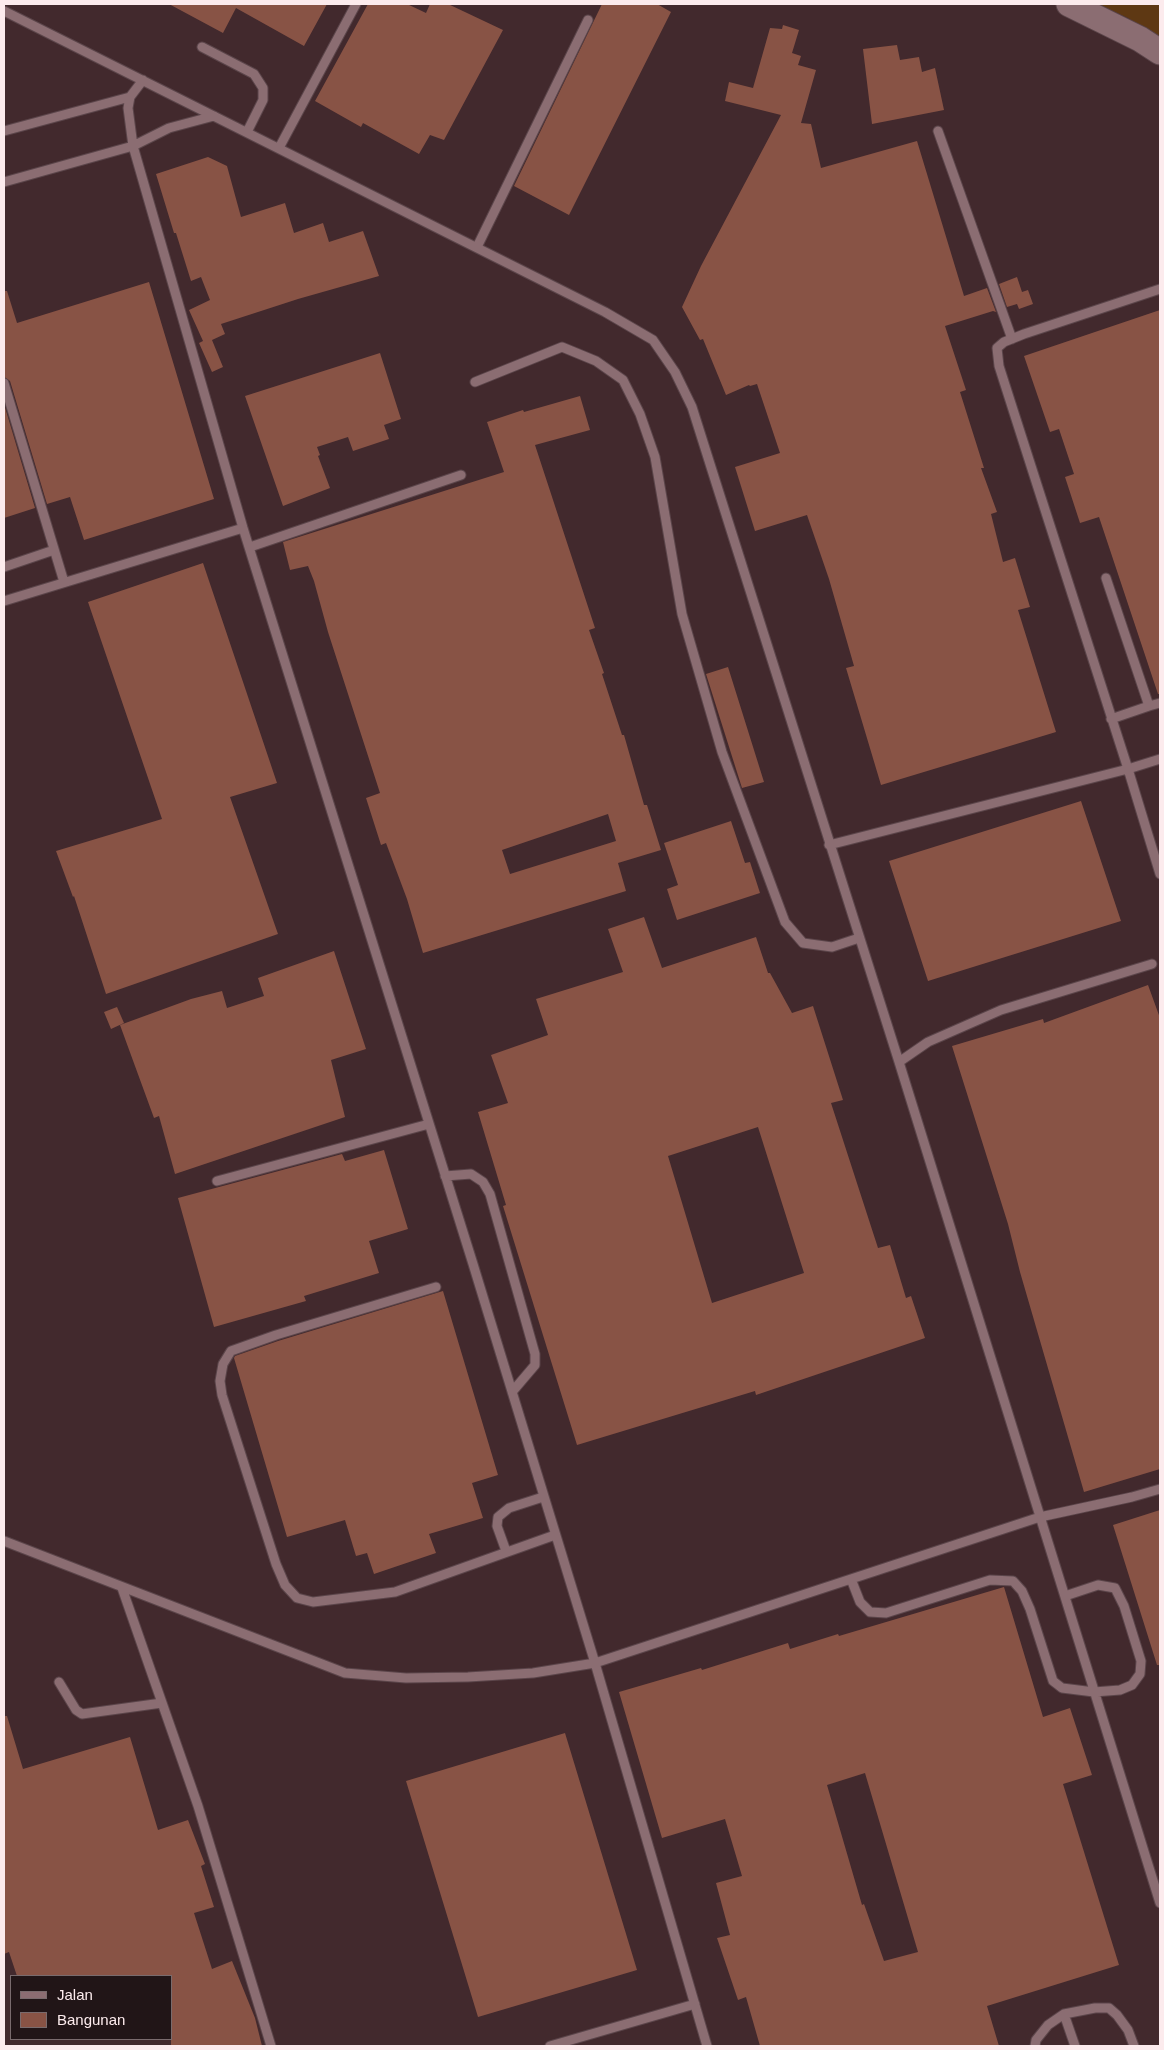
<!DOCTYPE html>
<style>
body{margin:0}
#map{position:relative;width:1164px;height:2050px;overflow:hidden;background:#42292d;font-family:Helvetica,sans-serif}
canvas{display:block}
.frame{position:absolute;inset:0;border:5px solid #fcebed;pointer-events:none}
.legend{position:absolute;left:10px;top:1975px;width:162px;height:65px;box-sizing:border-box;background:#211517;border:1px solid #796b6d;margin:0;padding:6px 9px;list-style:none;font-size:15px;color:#fcebed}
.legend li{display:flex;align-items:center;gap:10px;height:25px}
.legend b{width:25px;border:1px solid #796b6d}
</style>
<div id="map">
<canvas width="1164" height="2050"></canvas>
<div class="frame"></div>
<ul class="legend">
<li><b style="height:6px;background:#8b6d72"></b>Jalan</li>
<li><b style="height:14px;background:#885345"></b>Bangunan</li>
</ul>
</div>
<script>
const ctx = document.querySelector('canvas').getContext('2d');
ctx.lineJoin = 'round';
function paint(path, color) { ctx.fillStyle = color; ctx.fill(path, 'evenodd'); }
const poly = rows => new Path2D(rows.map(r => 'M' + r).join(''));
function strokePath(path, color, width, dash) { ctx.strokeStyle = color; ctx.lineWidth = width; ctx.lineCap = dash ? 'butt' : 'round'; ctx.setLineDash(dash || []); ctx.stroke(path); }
paint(poly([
 [1098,4,1160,4,1160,40,1128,18]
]), '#5e3813');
paint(poly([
 [169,4,327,4,304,46,236,8,223,33],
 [368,4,407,4,426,13,430,4,448,4,503,30,444,140,430,135,419,154,363,123,361,127,315,101],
 [602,4,657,4,671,12,569,215,514,186],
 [783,25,799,30,792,53,801,56,798,65,816,70,801,123,811,124,821,168,917,141,964,296,987,288,996,312,993,311,945,326,966,390,960,392,984,468,981,468,997,512,991,514,1003,562,1015,558,1030,607,1018,610,1056,732,881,785,846,668,854,666,829,579,807,515,755,531,735,467,780,453,757,384,750,386,749,385,726,395,703,339,700,340,682,307,701,266,781,115,725,101,729,82,753,88,770,28,782,29],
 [897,45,900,60,919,57,922,72,935,68,944,110,872,124,863,49],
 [208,157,227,166,241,217,285,203,294,233,323,223,329,242,363,231,379,276,298,299,221,324,225,334,212,340,223,367,212,372,199,343,203,341,189,310,210,300,201,277,191,281,176,233,174,233,156,174],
 [1017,277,1022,292,1028,290,1033,304,1019,309,1017,304,1007,307,999,284],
 [149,282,214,499,84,540,70,497,47,504,10,381,4,377,4,291,7,291,17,323],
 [1160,310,1160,694,1158,694,1099,517,1080,523,1065,477,1074,474,1059,429,1050,432,1024,356],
 [380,353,401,419,384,425,389,439,353,451,348,437,317,447,320,455,318,456,330,488,283,506,245,396],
 [580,396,590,430,535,445,595,628,589,630,604,673,602,674,622,735,624,735,644,805,647,805,661,850,618,863,626,891,423,953,407,899,386,843,381,845,366,798,380,793,328,632,314,581,308,566,290,570,283,542,504,472,487,422,523,410,524,412],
 [608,814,616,841,510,874,502,850],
 [4,404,35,508,4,518],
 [203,563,277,783,230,797,278,934,106,994,74,896,73,897,56,851,162,819,88,602],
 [728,667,764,782,742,788,706,674],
 [1081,801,1121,921,928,981,889,861],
 [731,821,745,863,750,862,760,893,677,920,667,889,678,885,664,843],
 [644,917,662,968,756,937,768,973,770,973,792,1013,813,1006,843,1100,831,1103,878,1248,890,1245,906,1298,911,1296,925,1338,756,1395,755,1391,577,1445,503,1206,506,1205,478,1112,508,1103,491,1055,548,1035,536,999,623,972,608,929],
 [758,1127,804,1273,712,1303,668,1156],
 [334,951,366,1049,331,1060,345,1117,175,1174,159,1116,154,1118,120,1025,191,999,222,991,227,1008,264,996,258,978],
 [1148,985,1160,1018,1160,1469,1084,1492,1020,1272,1008,1224,952,1046,1043,1019,1044,1023],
 [117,1007,124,1023,111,1029,104,1012],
 [384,1150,408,1229,369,1241,379,1273,304,1296,306,1301,214,1327,178,1198,342,1154,345,1161],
 [443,1291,498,1475,472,1483,483,1518,429,1534,436,1553,374,1574,367,1553,356,1556,345,1520,287,1537,234,1358,235,1356,278,1341],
 [1160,1510,1160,1665,1157,1665,1113,1525],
 [1004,1587,1043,1717,1070,1708,1092,1775,1063,1784,1119,1965,987,2006,999,2046,760,2046,746,1997,738,2000,717,1938,730,1935,716,1883,742,1876,725,1819,662,1838,619,1692,701,1668,702,1670,788,1643,790,1649,838,1634,839,1636],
 [865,1773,918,1952,884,1961,864,1904,862,1905,827,1785],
 [4,1716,7,1716,23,1769,130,1737,158,1830,188,1820,205,1864,201,1866,214,1907,194,1913,212,1969,232,1961,255,2018,262,2046,171,2046,171,1976,17,1976,9,1952,4,1954],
 [565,1733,637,1970,478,2017,406,1781]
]), '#885345');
const service = poly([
 [4,11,605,312,653,340,675,372,692,407,899,1062,1160,1903],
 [202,47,254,74,263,88,263,100,247,132],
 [143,80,130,97,128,108,133,146,243,528,473,1264,595,1663,707,2046],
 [4,131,130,97],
 [938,131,1012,339],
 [279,148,356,4],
 [4,182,133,146,169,128,214,116],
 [477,247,588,20],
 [1160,289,1024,334,1004,342,997,348,999,366,1128,769,1160,759],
 [475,382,562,347,596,361,623,380,640,414,655,457,682,614,722,752,785,922,803,943,832,947,859,938],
 [4,383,64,582],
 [250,547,461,475],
 [4,567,54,550],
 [1106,578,1149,706,1111,719],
 [4,601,243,528],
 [1149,706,1160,703],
 [829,845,1128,769,1160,874],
 [899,1062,928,1042,1001,1010,1152,964],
 [445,1176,471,1174,483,1182,490,1194,535,1354,535,1365,512,1392],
 [217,1181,429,1124],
 [436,1287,276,1335,231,1351,223,1364,220,1381,222,1395,276,1564,285,1585,297,1598,313,1602,395,1592,555,1535],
 [4,1541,345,1673,406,1678,468,1677,533,1673,595,1663,1040,1517,1132,1497,1160,1489],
 [506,1551,497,1526,498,1517,509,1508,543,1497],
 [851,1579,860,1602,870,1612,886,1613,990,1580,1013,1581,1022,1591,1030,1609,1053,1681,1062,1688,1094,1692,1120,1690,1132,1685,1140,1674,1141,1661,1124,1606,1115,1588,1098,1585,1065,1596],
 [122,1588,198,1806,271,2046],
 [59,1682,76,1710,82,1714,162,1703],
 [1064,2014,1075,2046],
 [550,2046,695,2004],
 [1035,2046,1036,2040,1048,2025,1064,2014,1095,2008,1109,2008,1117,2015,1128,2030,1134,2046]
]);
const secondary = poly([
 [1069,4,1140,39,1160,52]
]);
strokePath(service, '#5b454a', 11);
strokePath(secondary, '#5b454a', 27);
strokePath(service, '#8b6d72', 9);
strokePath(secondary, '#8b6d72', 25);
</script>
